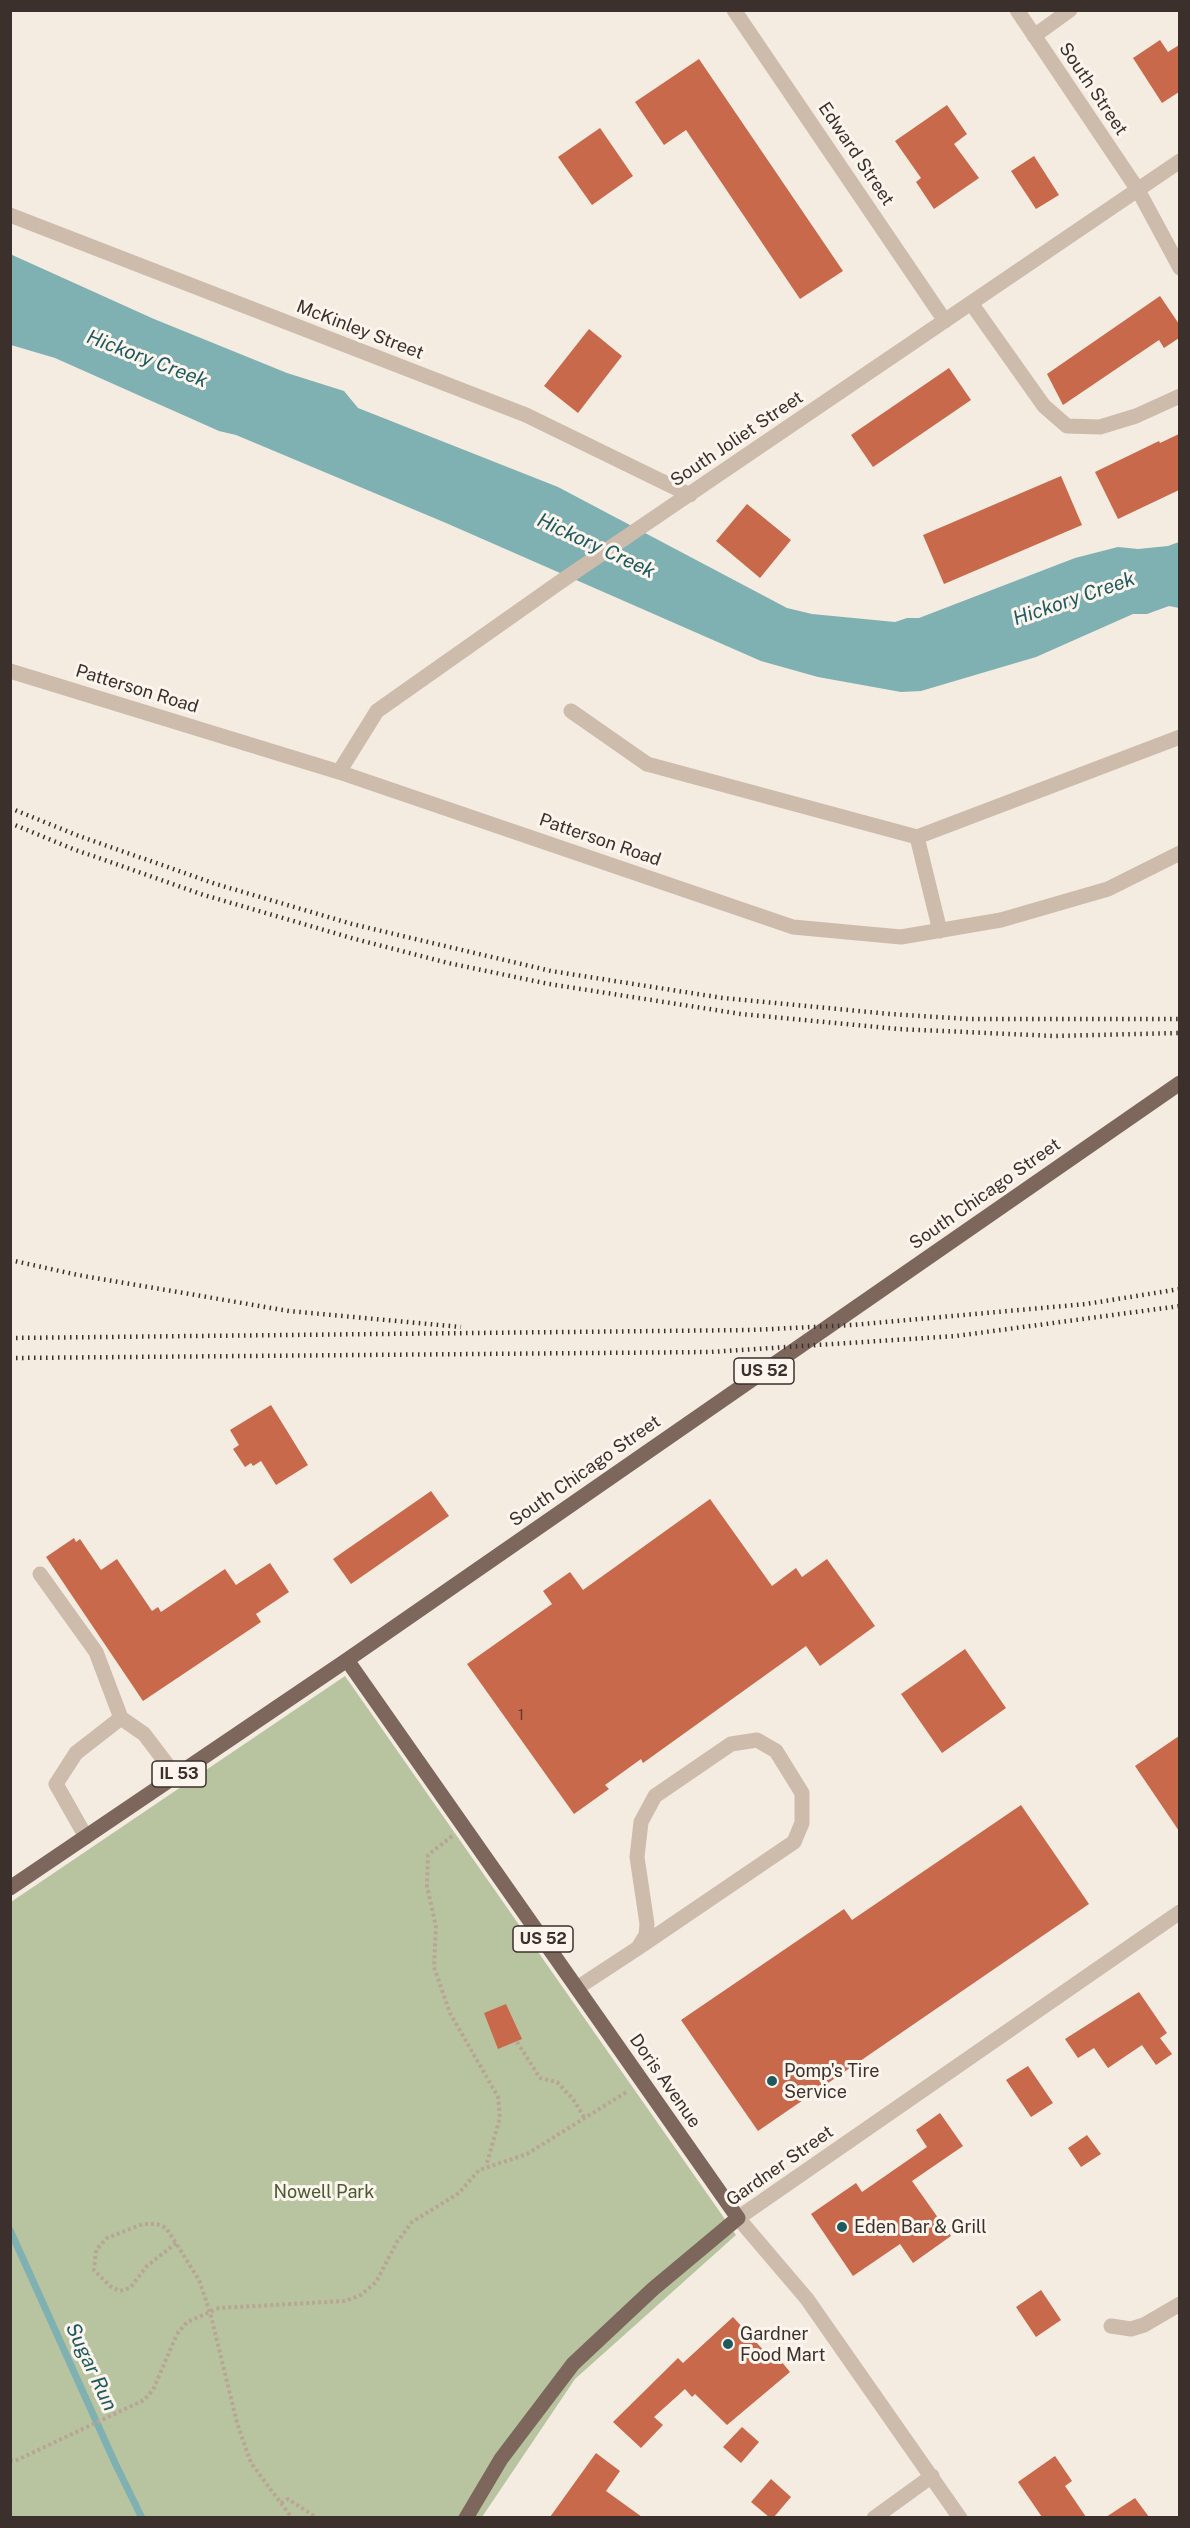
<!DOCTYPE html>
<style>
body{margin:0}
#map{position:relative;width:1190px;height:2528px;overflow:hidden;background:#f4ebe1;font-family:"Public Sans",sans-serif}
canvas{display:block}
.frame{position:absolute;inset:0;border:12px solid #3b302b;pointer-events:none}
</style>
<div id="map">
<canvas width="1190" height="2528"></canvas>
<div class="frame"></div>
</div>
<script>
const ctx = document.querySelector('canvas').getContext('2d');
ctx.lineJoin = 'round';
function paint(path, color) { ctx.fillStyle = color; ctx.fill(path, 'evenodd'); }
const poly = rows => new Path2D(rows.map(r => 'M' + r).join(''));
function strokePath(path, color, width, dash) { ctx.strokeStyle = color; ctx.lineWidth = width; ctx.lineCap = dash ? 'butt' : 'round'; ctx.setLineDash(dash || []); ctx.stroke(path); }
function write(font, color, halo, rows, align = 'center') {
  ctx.font = font + ' "Public Sans",sans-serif'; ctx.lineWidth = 6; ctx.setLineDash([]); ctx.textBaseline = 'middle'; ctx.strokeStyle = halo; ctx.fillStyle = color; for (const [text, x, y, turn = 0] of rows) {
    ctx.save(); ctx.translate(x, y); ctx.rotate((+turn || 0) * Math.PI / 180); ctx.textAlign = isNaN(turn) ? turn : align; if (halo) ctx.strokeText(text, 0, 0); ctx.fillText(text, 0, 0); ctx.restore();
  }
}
paint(poly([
 [345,1676,736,2235,575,2379,482,2517,11,2518,11,1902]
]), '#b8c4a0');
paint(poly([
 [10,254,154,319,287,373,344,391,358,408,558,487,787,608,812,614,895,622,907,618,919,618,1075,558,1118,547,1138,549,1168,546,1179,542,1179,608,1169,606,1147,614,1133,614,1036,657,921,691,901,692,818,677,761,661,446,523,236,435,219,431,55,358,11,345]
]), '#7fb0b2');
strokePath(poly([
 [10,2230,115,2463,142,2518]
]), '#7fb0b2', 7);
paint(poly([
 [1160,40,1168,52,1179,45,1179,92,1162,103,1133,58],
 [699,59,843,271,800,299,686,130,664,145,635,102],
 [947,105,967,134,954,144,979,178,934,209,916,182,921,178,895,141],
 [600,128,633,176,592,205,558,157],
 [1034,156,1059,195,1036,209,1011,171],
 [1160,296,1179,324,1179,338,1164,348,1159,340,1063,405,1047,374],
 [589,329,622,356,578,413,544,386],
 [949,368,971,400,873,467,851,435],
 [1179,434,1179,490,1118,519,1095,472,1159,441,1160,443],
 [1061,476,1082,525,944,584,923,535],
 [747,504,791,540,760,578,716,541],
 [271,1405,308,1465,276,1485,261,1461,253,1466,251,1463,245,1467,233,1449,239,1445,230,1430],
 [431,1491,449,1516,351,1584,333,1559],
 [710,1499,772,1586,796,1568,802,1577,827,1559,875,1626,820,1666,806,1646,643,1763,641,1759,605,1785,609,1789,574,1814,467,1664,552,1604,543,1591,570,1572,583,1590],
 [74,1538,76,1542,80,1539,101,1570,117,1559,152,1611,158,1607,161,1612,225,1569,236,1585,270,1563,289,1592,256,1614,261,1622,143,1701,46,1557],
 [965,1649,1006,1708,942,1753,901,1694],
 [1179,1736,1179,1831,1135,1766],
 [1021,1805,1089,1904,758,2131,681,2020,844,1909,852,1920],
 [1139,1992,1167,2033,1160,2038,1172,2054,1156,2065,1142,2045,1108,2068,1094,2048,1078,2058,1065,2039],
 [506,2004,522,2039,498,2049,484,2013],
 [1028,2066,1053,2103,1031,2117,1006,2080],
 [940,2113,963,2146,912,2181,951,2236,913,2263,900,2244,853,2276,811,2214,856,2183,862,2192,927,2147,916,2130],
 [1087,2135,1101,2154,1081,2167,1068,2148],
 [1041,2290,1061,2320,1036,2337,1016,2307],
 [733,2317,767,2354,772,2350,790,2372,727,2425,695,2394,692,2397,685,2389,654,2417,663,2425,641,2448,613,2422,678,2358,683,2363],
 [742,2427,759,2442,741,2463,723,2447],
 [596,2453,620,2471,606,2491,642,2517,550,2517],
 [1055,2456,1072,2481,1065,2486,1086,2517,1042,2517,1018,2482],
 [771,2479,791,2497,774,2517,769,2517,751,2502],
 [1135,2498,1149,2517,1106,2517]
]), '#c8694b');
strokePath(poly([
 [452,1836,428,1855,427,1886,436,1927,434,1967,450,2013,498,2097,500,2118,486,2166],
 [517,2042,540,2078,557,2082,573,2099,584,2117],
 [176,2243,147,2266,130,2288,120,2291,110,2286,94,2270,96,2250,107,2238,143,2224,157,2224,166,2228,176,2243,184,2256,199,2280,210,2312,237,2423,251,2463,292,2518],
 [10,2460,15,2461,144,2400,153,2390,177,2334,187,2322,219,2308,345,2301,361,2295,376,2282,397,2242,412,2222,459,2193,479,2170,527,2154,628,2091],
 [281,2503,288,2499,317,2518]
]), '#b9a596', 4, [3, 3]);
strokePath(poly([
 [734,10,945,321],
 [1017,10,1138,190,1180,268],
 [1034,36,1070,10],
 [10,215,526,415,690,495],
 [971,303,1044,406,1067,426,1100,427,1136,416,1180,396],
 [10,671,339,772,793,927,901,937,1001,920,1108,889,1180,853],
 [571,711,647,764,917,837],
 [339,772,377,711,560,582,1180,161],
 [940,931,917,837,1180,737],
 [40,1574,96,1652,121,1718],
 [86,1837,56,1784,76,1753,121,1718,144,1734,176,1776],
 [577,1988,638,1948,794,1842,802,1823,802,1793,776,1751,757,1740,731,1744,655,1796,641,1822,637,1857,647,1924,646,1935,638,1948],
 [1111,2326,1131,2329,1144,2325,1180,2304],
 [874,2518,932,2476],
 [960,2518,807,2299,738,2218,1180,1912]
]), '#cdbbac', 15);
strokePath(poly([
 [347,1660,738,2218,653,2289,573,2364,501,2459,466,2518],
 [10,1888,347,1660,1180,1083]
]), '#7d675c', 15);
strokePath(poly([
 [10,808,79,836,216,884,352,924,551,971,723,998,890,1014,969,1019,1180,1019],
 [10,823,73,849,204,895,355,939,448,963,549,984,741,1014,898,1029,1054,1036,1180,1033],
 [10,1260,78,1275,289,1311,461,1327],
 [10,1338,751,1330,852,1325,1086,1304,1180,1289],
 [10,1358,710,1352,956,1336,1180,1306]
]), '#3b302b', 4.5, [1.5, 4.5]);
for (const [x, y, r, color] of [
 [772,2081,6,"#1f5a5e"],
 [842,2227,6,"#1f5a5e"],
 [728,2344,6,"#1f5a5e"]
]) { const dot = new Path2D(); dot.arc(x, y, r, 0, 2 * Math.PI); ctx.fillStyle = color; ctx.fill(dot); strokePath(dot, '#fbf5ee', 2); }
write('15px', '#5e3e33', null, [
 ["1",521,1715]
]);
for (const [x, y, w] of [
 [764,1371,60],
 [179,1774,54],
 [543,1939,60]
]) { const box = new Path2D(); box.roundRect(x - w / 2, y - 13, w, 26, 4.5); ctx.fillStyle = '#fbf5ee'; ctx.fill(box); strokePath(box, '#3b302b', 1.5); }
write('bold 16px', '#3b302b', null, [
 ["US 52",764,1371],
 ["IL 53",179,1774],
 ["US 52",543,1939]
]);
write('18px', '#3b302b', '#fbf5ee', [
 ["South Street",1093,89,56],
 ["Edward Street",856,154,56],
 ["McKinley Street",360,330,21],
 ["South Joliet Street",737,439,-34],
 ["Patterson Road",137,689,17],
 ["Patterson Road",600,840,19],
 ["South Chicago Street",985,1194,-35],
 ["South Chicago Street",585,1471,-35],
 ["Doris Avenue",665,2081,55],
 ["Gardner Street",780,2166,-35]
]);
write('18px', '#3b302b', '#fbf5ee', [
 ["Pomp's Tire",784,2071],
 ["Service",784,2092],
 ["Eden Bar & Grill",854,2227],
 ["Gardner",740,2334],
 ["Food Mart",740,2355]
], 'left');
write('18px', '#4a5a2e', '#fbf5ee', [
 ["Nowell Park",324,2192]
]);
write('italic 20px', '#1f5a5e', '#fbf5ee', [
 ["Hickory Creek",147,359,21],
 ["Hickory Creek",596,546,25],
 ["Hickory Creek",1074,599,-19],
 ["Sugar Run",91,2367,65]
]);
</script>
